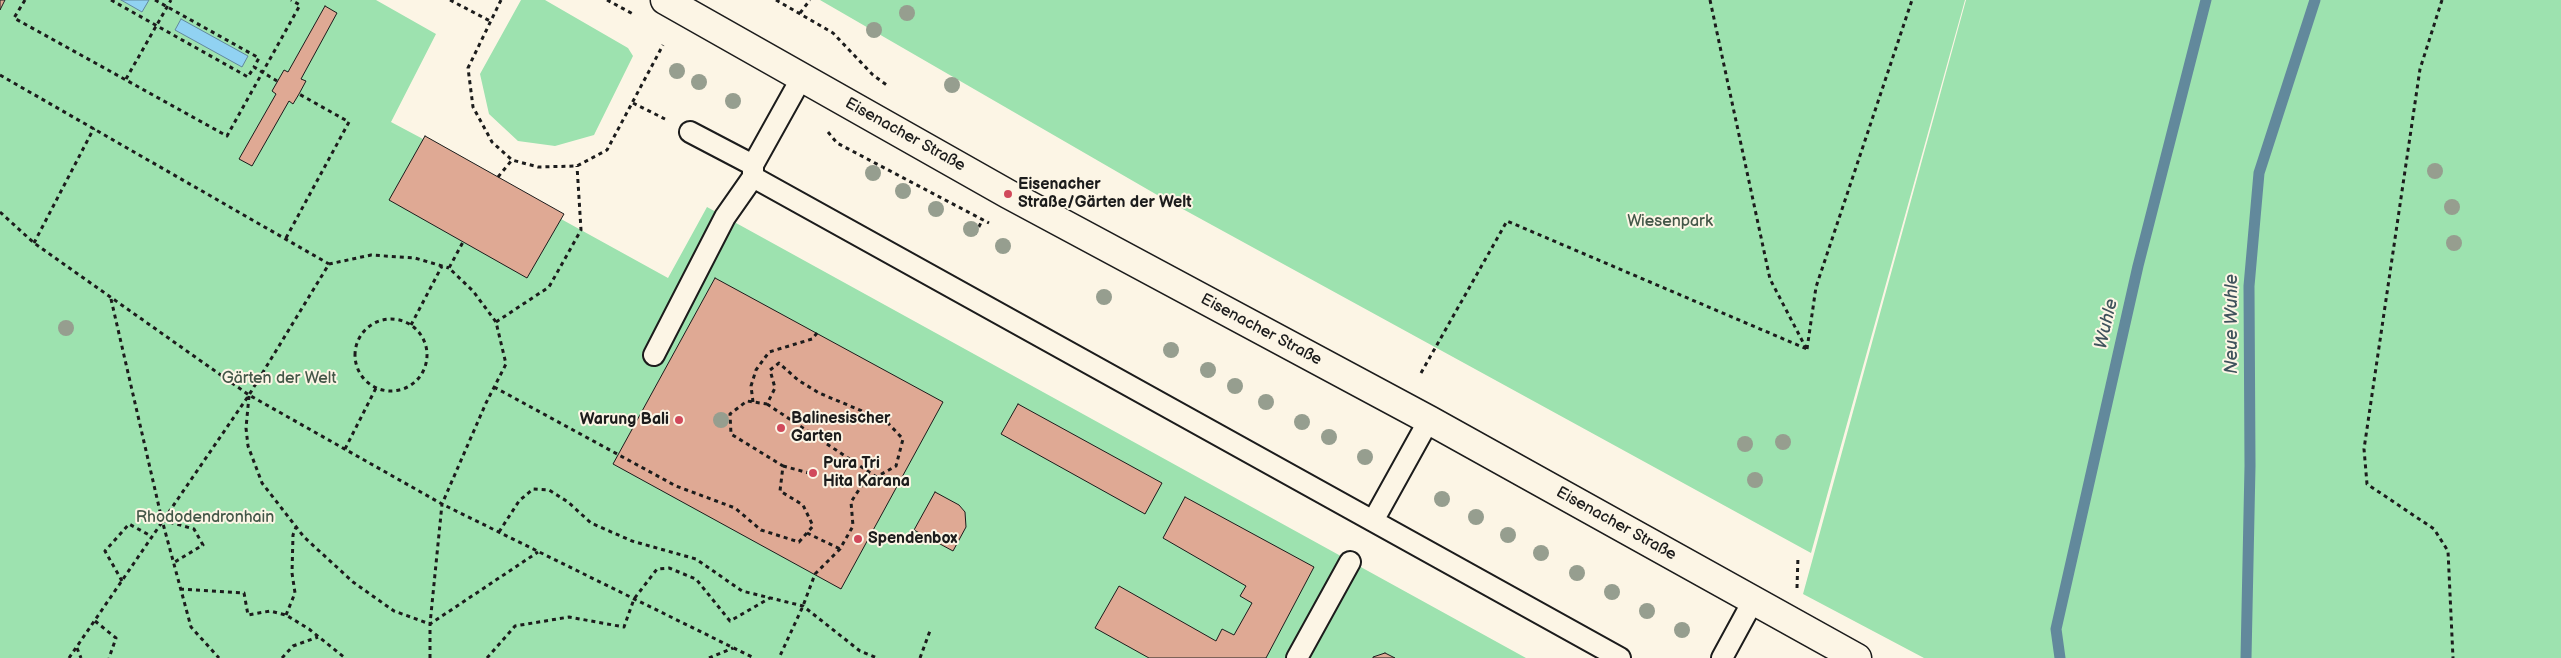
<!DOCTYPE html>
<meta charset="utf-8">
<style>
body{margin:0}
canvas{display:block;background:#fcf5e5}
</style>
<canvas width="2561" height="658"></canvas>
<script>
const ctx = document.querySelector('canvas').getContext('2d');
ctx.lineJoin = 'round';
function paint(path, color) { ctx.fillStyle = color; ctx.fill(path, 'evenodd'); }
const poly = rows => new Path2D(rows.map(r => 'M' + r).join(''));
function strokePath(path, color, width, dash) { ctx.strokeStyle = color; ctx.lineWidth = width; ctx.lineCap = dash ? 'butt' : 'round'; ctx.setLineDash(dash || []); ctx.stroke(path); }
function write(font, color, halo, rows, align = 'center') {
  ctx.font = font + ' "Balsamiq Sans",sans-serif'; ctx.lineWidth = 4; ctx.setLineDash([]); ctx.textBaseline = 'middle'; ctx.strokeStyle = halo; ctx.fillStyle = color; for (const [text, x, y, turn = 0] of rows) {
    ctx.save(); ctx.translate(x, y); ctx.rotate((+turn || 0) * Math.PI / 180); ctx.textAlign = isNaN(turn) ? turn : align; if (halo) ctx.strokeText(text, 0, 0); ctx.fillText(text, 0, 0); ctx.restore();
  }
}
paint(poly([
 [0,0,376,0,436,34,391,122,423,139,425,136,498,177,561,219,668,278,707,207,1526,658,0,658],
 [521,0,545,0,628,48,633,56,594,135,555,146,518,141,489,114,480,74],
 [820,0,1965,0,1811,553,1159,196],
 [1966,0,2561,0,2561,658,1924,658,1803,594]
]), '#9de2af');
const water = poly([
 [121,0,149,0,142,12,121,0],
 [181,19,248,56,242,67,175,30,181,19]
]);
paint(water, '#91d2f2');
strokePath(water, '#62899c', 1);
strokePath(poly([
 [2060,658,2056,629,2138,266,2206,0],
 [2246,658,2250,466,2249,286,2259,173,2315,0]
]), '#62899c', 11);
const building = poly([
 [0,0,5,0,0,10,0,0],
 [325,6,337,13,301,79,306,81,299,94,293,104,289,101,252,166,239,159,276,94,272,91,284,70,288,72,325,6],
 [425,136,564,214,527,278,389,200,425,136],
 [715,278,943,402,841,589,613,464,715,278],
 [1018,404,1162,483,1145,514,1001,434,1018,404],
 [935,492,959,505,965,512,966,527,953,551,914,530,935,492],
 [1185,497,1314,567,1266,658,1149,658,1095,628,1119,586,1216,641,1222,629,1234,635,1252,603,1240,596,1246,586,1163,538,1185,497],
 [1385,653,1395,658,1373,658,1373,657,1385,653]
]);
paint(building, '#dfa994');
strokePath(building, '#1c1c1c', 1);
const service = poly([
 [802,77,753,165,753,177,1620,658],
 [690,132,753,165],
 [654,355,725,217,753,177],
 [1373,521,1429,420],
 [1297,658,1350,562],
 [1722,658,1753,601]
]);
const tertiary = poly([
 [665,0,1008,194,1429,420,1857,658]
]);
strokePath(service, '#1c1c1c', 24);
strokePath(tertiary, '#1c1c1c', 31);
strokePath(poly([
 [25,0,14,18,227,136,300,5,291,0],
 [111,0,248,77,254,67,277,81],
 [155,0,259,58,254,67],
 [450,0,490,21],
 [501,0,468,68,473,107,492,142,512,160,538,167,577,166,607,150,663,45],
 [607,0,635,15],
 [776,0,833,33,873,75,888,86],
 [1710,0,1770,279,1806,348],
 [2442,0,2420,69,2364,449,2367,484,2434,529,2448,551,2453,658],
 [800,13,810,0],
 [0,75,329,264],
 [126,79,171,0],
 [633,103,665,119],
 [828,132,837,143,989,223],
 [498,177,512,160],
 [0,212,34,243,249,395,442,504,754,658],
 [975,234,983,219],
 [286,238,349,122,299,94],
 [34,243,94,128],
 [111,299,162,520,191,627,219,658],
 '355 355a36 36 0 1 1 72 0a36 36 0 1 1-72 0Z',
 [496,322,549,287,581,230,577,166],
 [411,325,442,266],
 [1807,349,1816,287,1912,0],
 [1421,373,1507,221,1807,349],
 [494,387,676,486,735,508,761,530,799,542,813,526,803,505,780,491,783,466,731,434,730,414,747,401,767,404,775,388,770,370,779,363,798,380,819,393,886,421,903,439,896,466,862,485,851,502,853,526,840,549,815,574,803,606,779,658],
 [249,396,246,428,248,446,262,483,304,537,353,582,394,611,430,624,538,552],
 [753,402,751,386,756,370,769,352,812,339,817,333],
 [767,404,878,478],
 [345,449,376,388],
 [783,466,809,473],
 [162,520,194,529,203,545,173,563],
 [499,532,519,501,533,489,549,490,568,502,591,523,632,541,696,559,742,591,803,606,860,651,877,658],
 [807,533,840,549],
 [122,581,105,551,129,524,151,536],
 [1797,588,1798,556],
 [180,589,244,593,248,615,270,611,286,615,309,629,345,658],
 [286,615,295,593,292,573,293,535,296,527],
 [95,621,116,638,109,658],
 [77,648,81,658],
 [69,658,249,395,329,264,371,255,415,258,449,268],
 [282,658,293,646,318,637],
 [430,658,430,624,442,504,486,403,506,364,496,322,473,291,449,268,463,242],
 [487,658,515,626,569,617,624,627,634,599,657,569,669,568,696,579,730,621,770,598],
 [709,658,733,648],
 [920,658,931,628]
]), '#1c1c1c', 3, [4, 4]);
strokePath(service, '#fcf5e5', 20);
strokePath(tertiary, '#fcf5e5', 28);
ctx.fillStyle = '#969e8f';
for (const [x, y] of [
 [907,13],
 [874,30],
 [677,71],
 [699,82],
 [952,85],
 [733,101],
 [2435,171],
 [873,173],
 [903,191],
 [2452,207],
 [936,209],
 [971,229],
 [2454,243],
 [1003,246],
 [1104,297],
 [66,328],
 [1171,350],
 [1208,370],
 [1235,386],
 [1266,402],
 [721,420],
 [1302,422],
 [1329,437],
 [1783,442],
 [1745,444],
 [1365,457],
 [1755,480],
 [1442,499],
 [1476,517],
 [1508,535],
 [1541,553],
 [1577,573],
 [1612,592],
 [1647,611],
 [1682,630]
]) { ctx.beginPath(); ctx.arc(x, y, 8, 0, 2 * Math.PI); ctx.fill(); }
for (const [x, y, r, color] of [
 [1008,194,5,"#d1495b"],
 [679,420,5,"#d1495b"],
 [781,428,5,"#d1495b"],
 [813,473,5,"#d1495b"],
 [858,539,5,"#d1495b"]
]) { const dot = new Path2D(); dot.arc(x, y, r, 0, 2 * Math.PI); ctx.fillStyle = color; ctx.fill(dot); strokePath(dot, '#fcf5e5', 2); }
write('16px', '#1c1c1c', '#fcf5e5', [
 ["Eisenacher Straße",905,135,29],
 ["Eisenacher Straße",1261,330,28],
 ["Eisenacher Straße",1616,524,29]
]);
write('bold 16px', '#1c1c1c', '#fcf5e5', [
 ["Eisenacher",1018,185],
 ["Straße/Gärten der Welt",1018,203],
 ["Balinesischer",791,419],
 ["Garten",791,437],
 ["Warung Bali",669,420,"right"],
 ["Pura Tri",823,464],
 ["Hita Karana",823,482],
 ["Spendenbox",868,539]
], 'left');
write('16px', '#435748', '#fcf5e5', [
 ["Wiesenpark",1670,222],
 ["Gärten der Welt",279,379],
 ["Rhododendronhain",205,518]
]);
write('italic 18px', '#3f535c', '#fcf5e5', [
 ["Wuhle",2107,324,-77],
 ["Neue Wuhle",2232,324,-90]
]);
</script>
